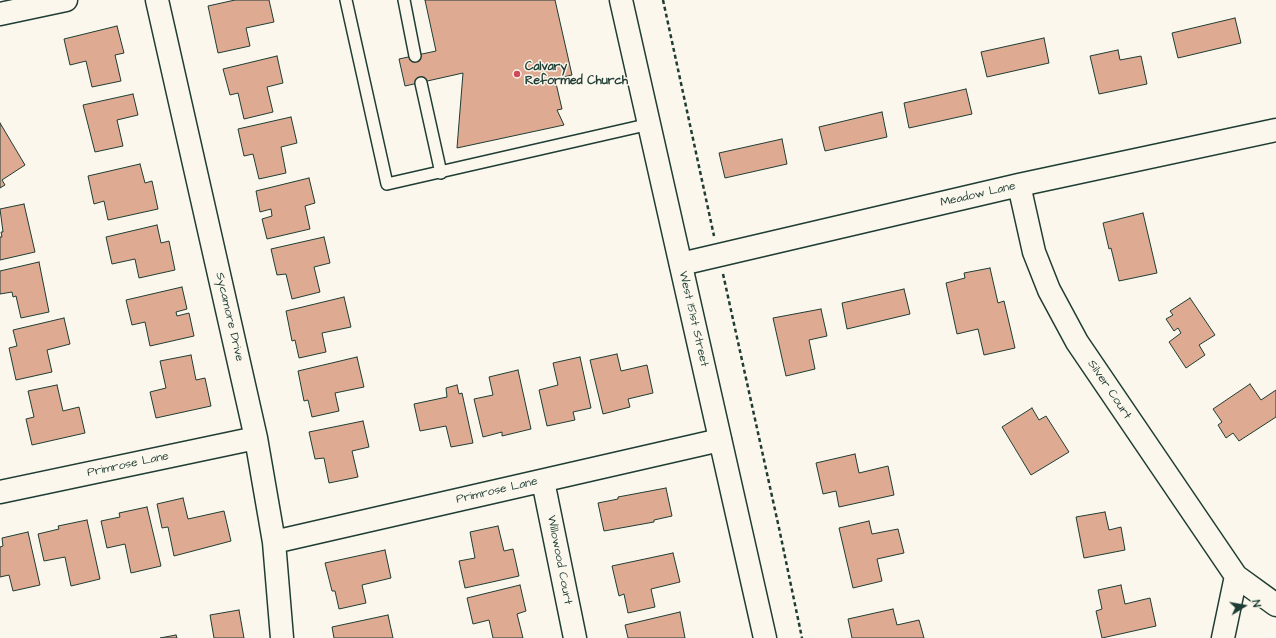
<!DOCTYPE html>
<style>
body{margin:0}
#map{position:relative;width:1276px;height:638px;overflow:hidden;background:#fbf7ec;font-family:"Architects Daughter",sans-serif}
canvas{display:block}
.north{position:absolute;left:1224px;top:586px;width:40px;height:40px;-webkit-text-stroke:3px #fbf7ec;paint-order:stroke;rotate:79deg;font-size:11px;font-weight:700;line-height:16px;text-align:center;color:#1f3d34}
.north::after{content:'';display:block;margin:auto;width:14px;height:18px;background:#1f3d34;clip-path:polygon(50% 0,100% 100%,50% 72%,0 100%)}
</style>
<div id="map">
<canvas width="1276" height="638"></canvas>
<div class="north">N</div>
</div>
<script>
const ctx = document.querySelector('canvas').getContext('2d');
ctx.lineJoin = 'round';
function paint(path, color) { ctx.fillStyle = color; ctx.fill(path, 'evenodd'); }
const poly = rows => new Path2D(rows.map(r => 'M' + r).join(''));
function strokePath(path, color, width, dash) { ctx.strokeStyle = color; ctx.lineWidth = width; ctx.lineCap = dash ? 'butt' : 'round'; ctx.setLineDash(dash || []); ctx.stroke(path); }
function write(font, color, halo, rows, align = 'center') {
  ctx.font = font + ' "Architects Daughter",sans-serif'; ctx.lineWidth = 3; ctx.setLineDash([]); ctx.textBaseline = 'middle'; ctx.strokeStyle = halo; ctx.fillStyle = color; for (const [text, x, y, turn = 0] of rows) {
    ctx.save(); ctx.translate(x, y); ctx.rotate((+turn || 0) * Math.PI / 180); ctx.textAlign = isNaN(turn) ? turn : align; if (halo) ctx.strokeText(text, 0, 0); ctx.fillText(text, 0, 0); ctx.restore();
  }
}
const building = poly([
 [235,0,269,0,274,22,246,28,250,46,218,53,208,6,235,0],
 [425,0,555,0,572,75,555,79,562,109,557,110,564,125,457,148,463,73,405,86,399,59,436,51,425,0],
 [1235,18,1241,43,1178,58,1172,33,1235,18],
 [117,26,124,53,115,55,121,81,92,87,86,61,70,65,64,39,117,26],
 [1044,38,1049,63,987,77,981,52,1044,38],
 [1118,50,1120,60,1141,56,1147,84,1099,94,1090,56,1118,50],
 [277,56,283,83,267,87,273,112,244,119,238,93,230,95,223,69,277,56],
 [966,89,972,114,909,128,904,103,966,89],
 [133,94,138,115,117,120,123,146,95,152,83,105,133,94],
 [882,112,887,137,825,151,819,127,882,112],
 [291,117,297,143,281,147,286,173,259,179,253,154,244,156,238,129,291,117],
 [0,123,25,165,2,180,5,185,0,188,0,123],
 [782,139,787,164,725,178,719,153,782,139],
 [140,164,145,183,152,181,158,209,108,220,104,201,94,204,88,176,140,164],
 [309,178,315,203,305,206,310,229,267,239,262,219,272,216,271,209,260,212,256,191,309,178],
 [24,204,35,252,0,260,0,237,2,237,1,232,3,232,0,209,24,204],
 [1143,213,1157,273,1119,281,1111,248,1109,249,1103,223,1143,213],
 [157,225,161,243,169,241,175,270,139,278,135,259,112,264,106,237,157,225],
 [324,237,330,263,314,267,320,292,292,299,286,274,277,275,271,249,324,237],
 [39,262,49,312,21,318,16,296,13,297,12,292,0,294,0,271,39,262],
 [990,268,998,303,1004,301,1015,348,984,355,978,329,957,334,946,283,965,278,964,273,990,268],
 [182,287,187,309,176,312,177,316,189,313,194,336,150,346,145,322,132,325,126,300,182,287],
 [904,289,910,314,847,329,842,303,904,289],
 [344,297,351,327,322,333,326,352,299,358,295,340,292,341,286,311,344,297],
 [1190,298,1215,335,1199,345,1205,355,1186,368,1169,342,1181,333,1178,328,1174,331,1166,319,1173,315,1170,311,1190,298],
 [821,309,827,336,809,340,815,369,786,376,773,318,821,309],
 [64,318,70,344,47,350,52,372,16,380,9,348,17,346,13,330,64,318],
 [617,354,621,371,647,365,653,393,628,399,630,407,603,414,590,360,617,354],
 [191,355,196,380,205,378,211,406,156,418,150,392,166,388,160,361,191,355],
 [357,357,364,387,335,393,339,411,312,417,308,400,304,401,298,371,357,357],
 [580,357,591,408,573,412,575,420,547,426,539,390,558,385,553,363,580,357],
 [518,370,531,429,502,436,502,432,483,437,474,399,493,395,489,377,518,370],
 [1250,384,1261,400,1276,390,1276,417,1239,441,1233,433,1226,438,1218,425,1222,422,1213,409,1250,384],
 [57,385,63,411,79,407,85,433,32,445,26,419,34,417,28,391,57,385],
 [457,385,459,394,462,393,473,443,451,447,446,426,420,431,414,404,447,397,446,388,457,385],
 [1032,408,1039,420,1046,416,1069,452,1031,475,1002,427,1032,408],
 [363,421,369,447,352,451,358,477,329,483,324,458,315,459,309,432,363,421],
 [855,454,859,473,888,466,894,495,839,507,836,491,823,494,816,463,855,454],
 [666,488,672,516,654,520,654,522,604,531,598,503,618,499,618,497,666,488],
 [183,498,188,519,224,511,231,541,174,556,168,527,162,528,157,504,183,498],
 [147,507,161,566,131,573,125,544,107,548,101,521,120,517,119,513,147,507],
 [1105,512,1109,530,1121,527,1125,550,1084,558,1076,517,1105,512],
 [87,520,100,579,71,586,65,557,44,561,38,534,59,529,58,526,87,520],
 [869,521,872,534,898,529,904,553,877,559,882,581,853,588,839,528,869,521],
 [498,526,504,551,513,549,519,576,465,588,459,561,475,558,470,532,498,526],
 [28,532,40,585,13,591,9,575,0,577,0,547,3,546,2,538,28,532],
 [385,550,391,578,362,585,366,603,339,609,335,591,332,591,325,563,385,550],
 [673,553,680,582,651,589,655,607,628,613,624,594,619,596,612,566,673,553],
 [520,585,526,611,517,614,523,638,493,638,489,620,473,624,467,598,520,585],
 [1121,585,1125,604,1150,598,1156,626,1102,638,1096,611,1102,609,1098,590,1121,585],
 [893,609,897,625,919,620,924,638,852,638,848,619,893,609],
 [239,610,244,638,214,638,210,615,239,610],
 [680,612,685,638,628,638,625,625,680,612],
 [388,615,393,638,334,638,332,627,388,615],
 [176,635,177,638,160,638,176,635]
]);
paint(building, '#deaa92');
strokePath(building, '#1f3d34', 1);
const service = poly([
 [346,0,387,184,650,124],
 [404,0,415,56],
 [421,83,441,173]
]);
const minor = poly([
 [157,0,256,438,274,542,282,638],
 [1019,185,1034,252,1049,290,1077,342,1236,576,1276,605],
 [681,264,1019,185,1276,130],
 [543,481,575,638],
 [0,492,256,438],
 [274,542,720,440],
 [1223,638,1236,576]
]);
const tertiary = poly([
 [621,0,765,638],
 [0,14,66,0]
]);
strokePath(service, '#1f3d34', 14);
strokePath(minor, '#1f3d34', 25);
strokePath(tertiary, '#1f3d34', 25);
strokePath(poly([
 [663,0,714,236],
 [723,274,779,528,802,638]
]), '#1f3d34', 2.5, [4, 3]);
strokePath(service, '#fbf7ec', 11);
strokePath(minor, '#fbf7ec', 22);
strokePath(tertiary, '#fbf7ec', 22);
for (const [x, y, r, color] of [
 [517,74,4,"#d1495b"]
]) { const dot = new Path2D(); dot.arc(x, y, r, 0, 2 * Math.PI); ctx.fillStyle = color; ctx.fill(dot); strokePath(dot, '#fbf7ec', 1.5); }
write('bold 12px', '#1f3d34', '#fbf7ec', [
 ["Calvary",525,67],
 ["Reformed Church",525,81]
], 'left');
write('12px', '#1f3d34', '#fbf7ec', [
 ["Meadow Lane",978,195,-13],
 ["Sycamore Drive",229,317,77],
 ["West 151st Street",693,319,77],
 ["Silver Court",1109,390,56],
 ["Primrose Lane",128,465,-12],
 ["Primrose Lane",497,491,-13],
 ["Willowood Court",559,560,79]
]);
</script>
